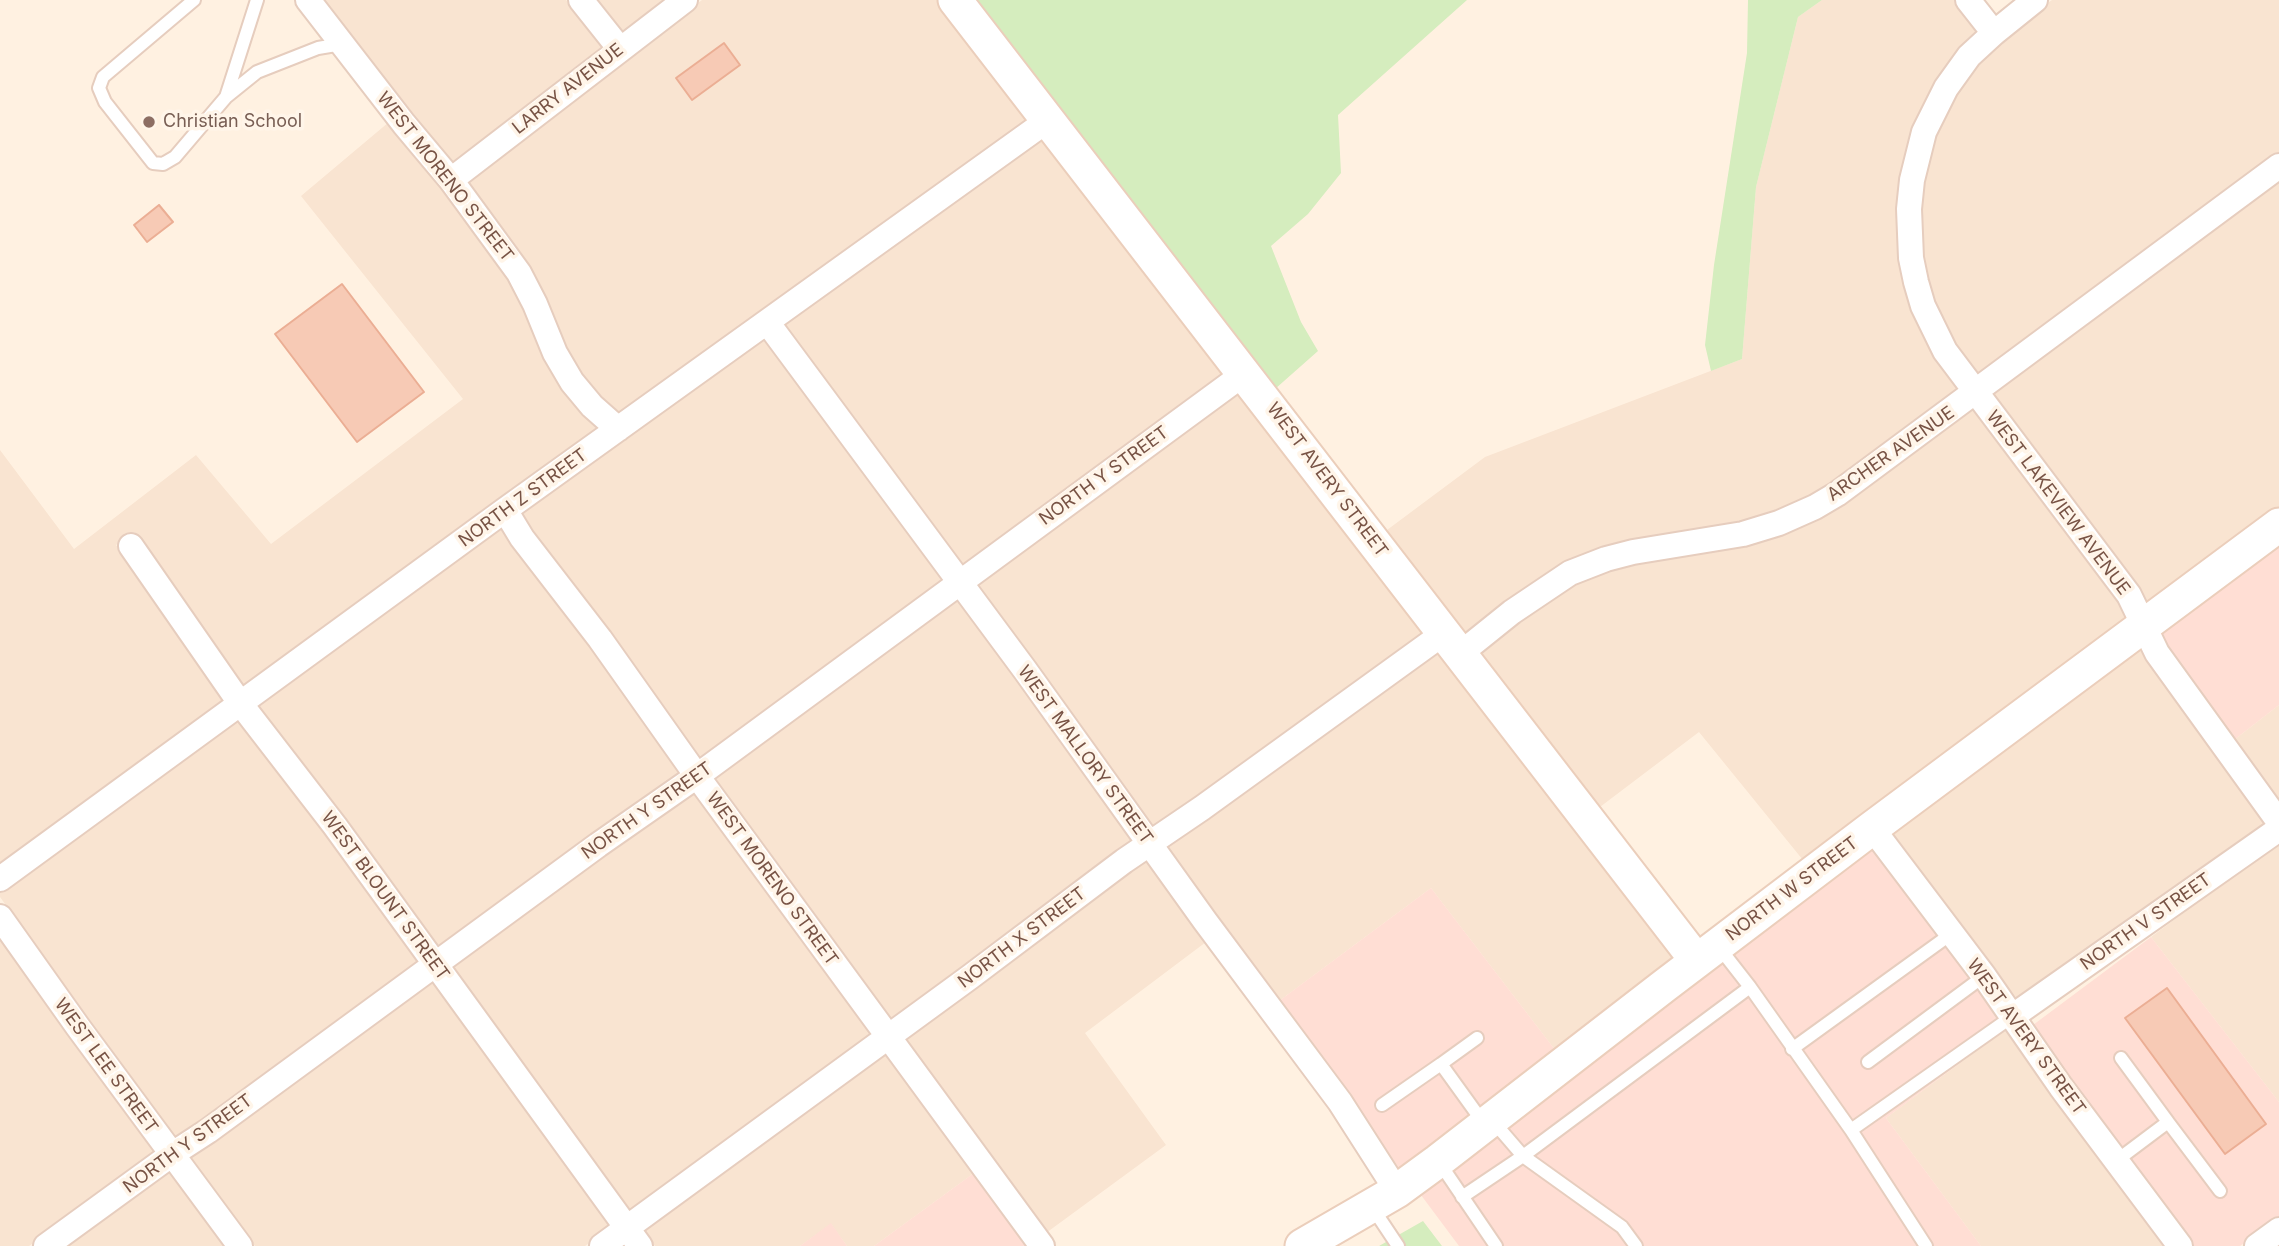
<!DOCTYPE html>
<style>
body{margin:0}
canvas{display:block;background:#fff1e1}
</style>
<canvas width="2279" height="1246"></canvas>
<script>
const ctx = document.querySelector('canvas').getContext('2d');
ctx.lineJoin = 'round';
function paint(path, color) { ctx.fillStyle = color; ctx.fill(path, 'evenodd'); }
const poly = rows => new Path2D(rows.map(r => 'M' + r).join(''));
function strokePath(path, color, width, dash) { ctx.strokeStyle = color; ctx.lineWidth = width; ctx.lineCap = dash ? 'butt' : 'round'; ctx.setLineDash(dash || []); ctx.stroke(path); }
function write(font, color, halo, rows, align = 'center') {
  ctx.font = font + ' Inter,sans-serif'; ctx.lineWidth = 7; ctx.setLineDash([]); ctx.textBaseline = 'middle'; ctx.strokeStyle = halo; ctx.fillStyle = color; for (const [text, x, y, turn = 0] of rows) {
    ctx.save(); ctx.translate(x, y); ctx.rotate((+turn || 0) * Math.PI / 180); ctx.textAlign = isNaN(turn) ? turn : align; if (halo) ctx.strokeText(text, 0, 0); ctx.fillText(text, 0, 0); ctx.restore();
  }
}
paint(poly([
 [323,0,566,0,605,48,454,165],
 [596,0,669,0,623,34],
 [702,0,941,0,1033,119,620,416,601,398,581,375,466,181],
 [970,0,1387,530,1485,457,1742,359,1756,187,1798,17,1822,0,1954,0,1979,32,1898,209,1898,235,1900,261,1913,310,1935,357,1960,391,1832,485,1776,513,1741,524,1631,541,1463,638],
 [2052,0,2279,0,2279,154,1979,378,1955,344,1934,301,1927,278,1920,231,1922,180,1935,135,1944,113,1978,62,2022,22],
 [389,122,442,187,509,280,562,388,583,414,601,429,244,688,134,532,116,545,225,702,0,867,0,450,74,549,196,455,271,544,463,399,301,196],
 [1045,135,1230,372,963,568,783,323],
 [2279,179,2279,512,2149,609,1991,394],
 [764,337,944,582,701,761,520,512],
 [1242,388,1428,631,1153,829,975,584],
 [1972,408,2119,602,2129,624,1807,865,1699,732,1596,810,1476,653,1518,620,1574,583,1633,562,1745,544],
 [501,526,682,774,438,949,256,705],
 [956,598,1134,842,891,1022,712,777],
 [2138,642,2267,825,2024,1007,1979,951,1888,829],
 [1441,647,1681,960,1559,1055,1431,888,1279,1001,1165,846],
 [2279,705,2279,802,2234,740],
 [237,718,326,834,419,962,175,1140,0,897,0,892],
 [694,791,873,1035,631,1212,450,965],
 [2279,842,2279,1102,2151,937],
 [1145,859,1206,942,1085,1033,1166,1145,1046,1233,904,1038],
 [0,937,156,1153,29,1246,0,1246],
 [431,979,612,1226,585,1246,255,1246,187,1156],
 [2007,1028,2165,1246,1981,1246,1886,1118],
 [885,1051,974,1173,874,1246,847,1246,831,1224,800,1246,655,1246,642,1229],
 [168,1170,226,1246,63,1246]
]), '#f9e4d1');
paint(poly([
 [2279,537,2279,705,2234,740,2166,647,2157,628],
 [1872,847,2007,1028,1886,1118,1981,1246,1459,1246,1415,1187],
 [1431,888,1559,1055,1403,1174,1349,1095,1279,1001],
 [2151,937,2279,1102,2279,1217,2240,1246,2194,1246,2071,1080,2033,1025],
 [974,1173,1027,1246,874,1246],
 [831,1223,847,1246,800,1246]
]), '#ffded4');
paint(poly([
 [970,0,1467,0,1338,115,1341,173,1308,214,1271,246,1301,322,1318,351,1275,389],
 [1748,0,1822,0,1798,17,1756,187,1742,359,1711,371,1705,345,1714,265,1747,53],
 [1423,1221,1442,1246,1379,1246]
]), '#d5edbe');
const building = poly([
 [724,43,740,65,692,100,676,78,724,43],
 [159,205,173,222,147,242,134,225,159,205],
 [342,284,424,392,357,442,275,334,342,284],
 [2167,988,2266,1124,2225,1154,2125,1018,2167,988]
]);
paint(building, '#f7cab5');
strokePath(building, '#ebae94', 2);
const lane = poly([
 [194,0,103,77,99,88,105,102,153,163,163,164,175,157,226,97,257,0],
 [226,97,257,72,318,48,342,44],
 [1718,946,1750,987,1851,1130,1926,1246],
 [1477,1038,1441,1064,1485,1125],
 [1792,1049,1951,934],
 [2121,1058,2168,1122],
 [1868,1062,1984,976],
 [1382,1105,1441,1064],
 [1492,1120,1523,1156,1750,987],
 [1851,1130,2013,1016],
 [2116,1161,2168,1122,2220,1191],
 [1439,1162,1496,1246],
 [1462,1197,1523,1156,1622,1227,1636,1246],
 [1372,1207,1398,1246]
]);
const street = poly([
 [308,0,404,124,451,180,519,273,535,304,555,353,572,382,592,406,618,429],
 [581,0,620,49],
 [1968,0,1994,33],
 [2035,0,1994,33,1969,56,1946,88,1924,132,1912,180,1909,209,1911,258,1916,282,1923,306,1945,351,2129,595,2157,653,2279,822],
 [451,180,685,0],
 [767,322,1025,670,1205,921,1340,1102,1397,1191],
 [505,510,522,538,600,639,697,776,1042,1246],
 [131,546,240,703,335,826,640,1246],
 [1461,653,1512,612,1570,573,1606,559,1633,552,1743,534,1779,523,1815,507,1837,494,2279,166],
 [1872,828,1984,976,2061,1087,2180,1246],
 [0,879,505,510,1048,120],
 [0,917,78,1027,240,1246],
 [2013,1016,2279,829],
 [46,1246,171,1155,208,1131,598,845,697,776,1245,373],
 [602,1246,970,977,1124,861,1202,808,1444,633],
 [2257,1246,2279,1230]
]);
const secondary = poly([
 [955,0,1697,961],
 [1302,1246,1397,1191,1438,1161,1664,986,1872,828,2279,525]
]);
strokePath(lane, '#e6cdbe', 16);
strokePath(street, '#e6cdbe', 28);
strokePath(secondary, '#ebcebb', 37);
strokePath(lane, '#fff', 12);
strokePath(street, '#fff', 24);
strokePath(secondary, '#fff', 33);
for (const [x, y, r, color] of [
 [149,122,7,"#8d6e63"]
]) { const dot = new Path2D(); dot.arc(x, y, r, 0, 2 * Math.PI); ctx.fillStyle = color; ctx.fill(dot); strokePath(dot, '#fff5e9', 2.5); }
write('18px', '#785345', '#fff5e9', [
 ["LARRY AVENUE",568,89,-38],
 ["WEST MORENO STREET",445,177,52],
 ["ARCHER AVENUE",1891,454,-35],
 ["NORTH Y STREET",1104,476,-36],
 ["WEST AVERY STREET",1327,480,53],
 ["NORTH Z STREET",523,498,-36],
 ["WEST LAKEVIEW AVENUE",2058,503,53],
 ["WEST MALLORY STREET",1085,755,54],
 ["NORTH Y STREET",647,811,-35],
 ["WEST MORENO STREET",772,879,54],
 ["NORTH W STREET",1792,889,-37],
 ["WEST BLOUNT STREET",385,896,54],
 ["NORTH V STREET",2146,922,-35],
 ["NORTH X STREET",1022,938,-37],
 ["WEST AVERY STREET",2026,1037,54],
 ["WEST LEE STREET",106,1066,54],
 ["NORTH Y STREET",188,1144,-36]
]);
write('18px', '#785e54', '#fff5e9', [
 ["Christian School",163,122]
], 'left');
</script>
